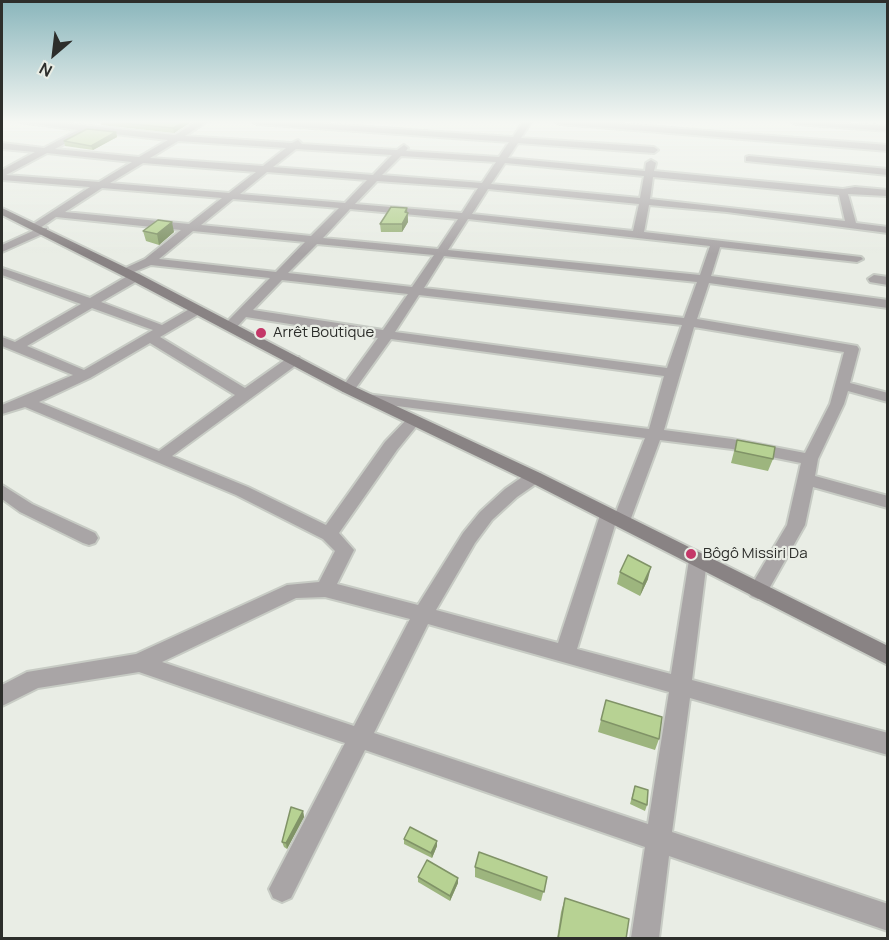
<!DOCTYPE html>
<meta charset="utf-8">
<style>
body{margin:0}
#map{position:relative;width:889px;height:940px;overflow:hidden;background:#e9ede5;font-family:Manrope,sans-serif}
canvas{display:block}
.frame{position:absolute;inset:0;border:3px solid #2d2e2b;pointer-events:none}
.north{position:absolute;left:24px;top:24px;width:60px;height:60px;-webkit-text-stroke:4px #e9ede5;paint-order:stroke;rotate:208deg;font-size:16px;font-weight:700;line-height:24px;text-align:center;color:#2d2e2b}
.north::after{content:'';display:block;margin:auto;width:21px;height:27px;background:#2d2e2b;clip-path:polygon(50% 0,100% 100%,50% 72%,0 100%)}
</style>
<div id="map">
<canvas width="889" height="940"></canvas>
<div class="frame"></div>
<div class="north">N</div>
</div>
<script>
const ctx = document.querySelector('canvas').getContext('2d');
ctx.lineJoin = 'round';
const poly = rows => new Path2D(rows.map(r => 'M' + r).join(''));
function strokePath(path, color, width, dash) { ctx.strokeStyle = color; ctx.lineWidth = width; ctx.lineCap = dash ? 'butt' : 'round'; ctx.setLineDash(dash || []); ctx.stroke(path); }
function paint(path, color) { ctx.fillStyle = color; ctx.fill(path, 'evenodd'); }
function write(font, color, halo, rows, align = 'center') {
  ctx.font = font + ' Manrope,sans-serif'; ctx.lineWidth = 4.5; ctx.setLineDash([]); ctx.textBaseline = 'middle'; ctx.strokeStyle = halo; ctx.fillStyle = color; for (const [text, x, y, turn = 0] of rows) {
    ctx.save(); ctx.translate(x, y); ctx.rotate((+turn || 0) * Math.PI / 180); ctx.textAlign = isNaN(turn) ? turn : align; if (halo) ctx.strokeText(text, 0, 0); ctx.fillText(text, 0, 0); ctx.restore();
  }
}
const minor = poly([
 [21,122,50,122,175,135,196,122,206,122,185,136,292,143,298,140,302,144,397,150,404,145,408,148,406,151,499,157,509,142,257,124,253,122,295,122,513,137,523,122,531,122,521,138,654,147,658,150,654,153,518,143,508,158,645,171,646,163,651,160,656,163,654,171,843,189,855,187,888,190,888,196,848,194,856,223,888,227,888,233,727,212,649,205,644,232,861,257,863,259,857,262,720,247,711,276,888,300,888,308,709,283,697,319,857,346,859,349,850,383,888,393,888,402,848,391,844,404,818,459,815,476,888,496,888,508,813,487,805,525,765,596,758,599,751,596,748,591,787,525,801,463,732,449,660,440,630,521,627,526,621,527,615,525,577,649,671,674,689,560,691,555,698,553,705,555,707,560,692,680,888,733,888,755,690,698,672,832,888,904,888,931,669,856,659,938,631,938,645,847,365,750,291,898,282,902,273,898,269,889,345,743,139,672,38,688,2,706,2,685,27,672,136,654,287,585,319,582,335,551,323,539,236,495,25,407,2,414,2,405,73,375,2,346,2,337,15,342,81,304,2,275,2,268,90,298,131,274,139,274,139,280,101,302,162,325,193,307,201,307,203,310,201,313,160,337,245,388,289,357,299,357,301,360,299,363,172,456,248,487,326,525,385,442,409,417,419,417,422,420,419,423,397,450,339,533,354,550,337,584,418,605,463,533,480,512,505,489,528,473,540,473,542,477,540,481,517,497,492,520,475,543,436,610,558,643,600,515,603,511,609,509,616,512,645,438,366,402,359,398,366,394,649,429,664,376,391,339,353,392,343,392,341,389,378,338,246,317,235,329,225,329,223,326,270,278,151,265,129,274,121,274,121,270,145,259,181,230,56,217,40,228,47,228,47,232,2,252,2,245,37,229,30,226,90,187,2,180,2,170,35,152,2,149,2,143,44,148,78,130,21,122],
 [88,131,168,140,139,157,55,149,88,131],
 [178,141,286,148,263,166,150,158,178,141],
 [296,149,392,155,373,175,273,167,296,149],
 [47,153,132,162,99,182,6,175,47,153],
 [401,156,496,162,482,183,382,175,401,156],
 [143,163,256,172,229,193,110,183,143,163],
 [505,163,644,176,640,198,491,184,505,163],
 [267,172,367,180,345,203,240,194,267,172],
 [653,177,839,195,845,221,650,199,653,177],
 [377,181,478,188,462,213,355,204,377,181],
 [102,188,222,198,189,224,65,212,102,188],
 [488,189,639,204,633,231,472,214,488,189],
 [233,199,339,208,311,236,201,225,233,199],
 [350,209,458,219,438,249,323,238,350,209],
 [468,219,638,238,710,246,700,275,448,250,468,219],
 [193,231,305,242,276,272,159,259,193,231],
 [317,244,434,255,412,287,288,273,317,244],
 [444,256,697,282,684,318,424,288,444,256],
 [282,280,408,294,383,330,253,310,282,280],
 [419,295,682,325,667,368,395,332,419,295],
 [92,308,153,330,84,370,27,346,92,308],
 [694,327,844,352,830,404,805,453,732,439,664,430,694,327],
 [150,343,235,395,159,451,39,402,90,378,150,343],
 [325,597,410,619,354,726,162,662,296,598,325,597],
 [428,624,669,692,648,824,374,733,428,624],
 [556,122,594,122,888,145,888,151,560,124,556,122],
 [792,122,888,126,888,131,796,124,792,122],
 [749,156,888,169,888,175,746,161,746,157,749,156],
 [874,275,888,277,888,285,870,282,868,279,874,275],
 [2,485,32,504,95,533,98,538,95,543,89,545,83,543,20,512,2,499,2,485]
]);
const secondary = poly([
 [2,208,139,274,353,386,540,473,888,646,888,665,528,481,343,392,131,280,2,215,2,208]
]);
strokePath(minor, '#c7cbc4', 4);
strokePath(secondary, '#c7cbc4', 4);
paint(minor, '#a9a5a6');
paint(secondary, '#898384');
paint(poly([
 [101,122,191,122,174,133,101,125],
 [116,132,117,137,93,150,65,146,64,141],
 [408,213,408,222,402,232,381,232,380,224],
 [143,231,174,232,159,245,146,241],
 [737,440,773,459,768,471,731,463],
 [620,572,648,579,640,596,617,584],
 [606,700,659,739,655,750,598,732],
 [635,786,647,805,645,811,630,804],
 [303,811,304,817,287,849,284,847,282,842],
 [404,839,437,846,432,858,404,844],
 [475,867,547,877,541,901,475,877],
 [418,877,458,883,450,901,418,882],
 [565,898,626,939,557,939,561,912]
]), '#9db57e');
paint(poly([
 [184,122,191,122,174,133,173,128],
 [116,132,117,137,93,150,91,146],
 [407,208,408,222,402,232,402,224,405,212],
 [172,222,174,232,159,245,157,234],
 [651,567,648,579,640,596,643,584],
 [303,811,304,817,287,849,286,843],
 [437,841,437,846,432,858,431,853],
 [458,878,458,883,450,901,450,896]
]), '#809367');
const building = poly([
 [113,122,184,122,173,128,113,122],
 [87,129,116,132,91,146,64,141,87,129],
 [391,207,407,208,405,212,408,213,402,224,380,224,391,207],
 [158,220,172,222,157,234,143,231,158,220],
 [737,440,775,447,773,459,735,451,737,440],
 [628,555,651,567,643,584,620,572,628,555],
 [606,700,662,717,659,739,601,720,606,700],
 [635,786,648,790,647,805,632,799,635,786],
 [291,807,303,811,286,843,282,842,291,807],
 [410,827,437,841,431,853,404,839,410,827],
 [479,852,547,877,544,892,475,867,479,852],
 [427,860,458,878,450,896,418,877,427,860],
 [565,898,629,919,626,939,558,939,565,898]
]);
paint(building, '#b7d293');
strokePath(building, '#809367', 1.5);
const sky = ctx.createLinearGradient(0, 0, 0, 254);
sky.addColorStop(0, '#8ab6bc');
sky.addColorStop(0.48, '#f5f7f3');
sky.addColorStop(1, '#f5f7f300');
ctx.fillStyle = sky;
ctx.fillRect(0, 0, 889, 254);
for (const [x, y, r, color] of [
 [261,333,6,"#c43768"],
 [691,554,6,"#c43768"]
]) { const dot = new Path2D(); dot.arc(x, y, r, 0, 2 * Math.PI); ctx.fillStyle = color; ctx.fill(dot); strokePath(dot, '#e9ede5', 2); }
write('15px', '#2d2e2b', '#e9ede5', [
 ["Arrêt Boutique",273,333],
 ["Bôgô Missiri Da",703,554]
], 'left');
</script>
